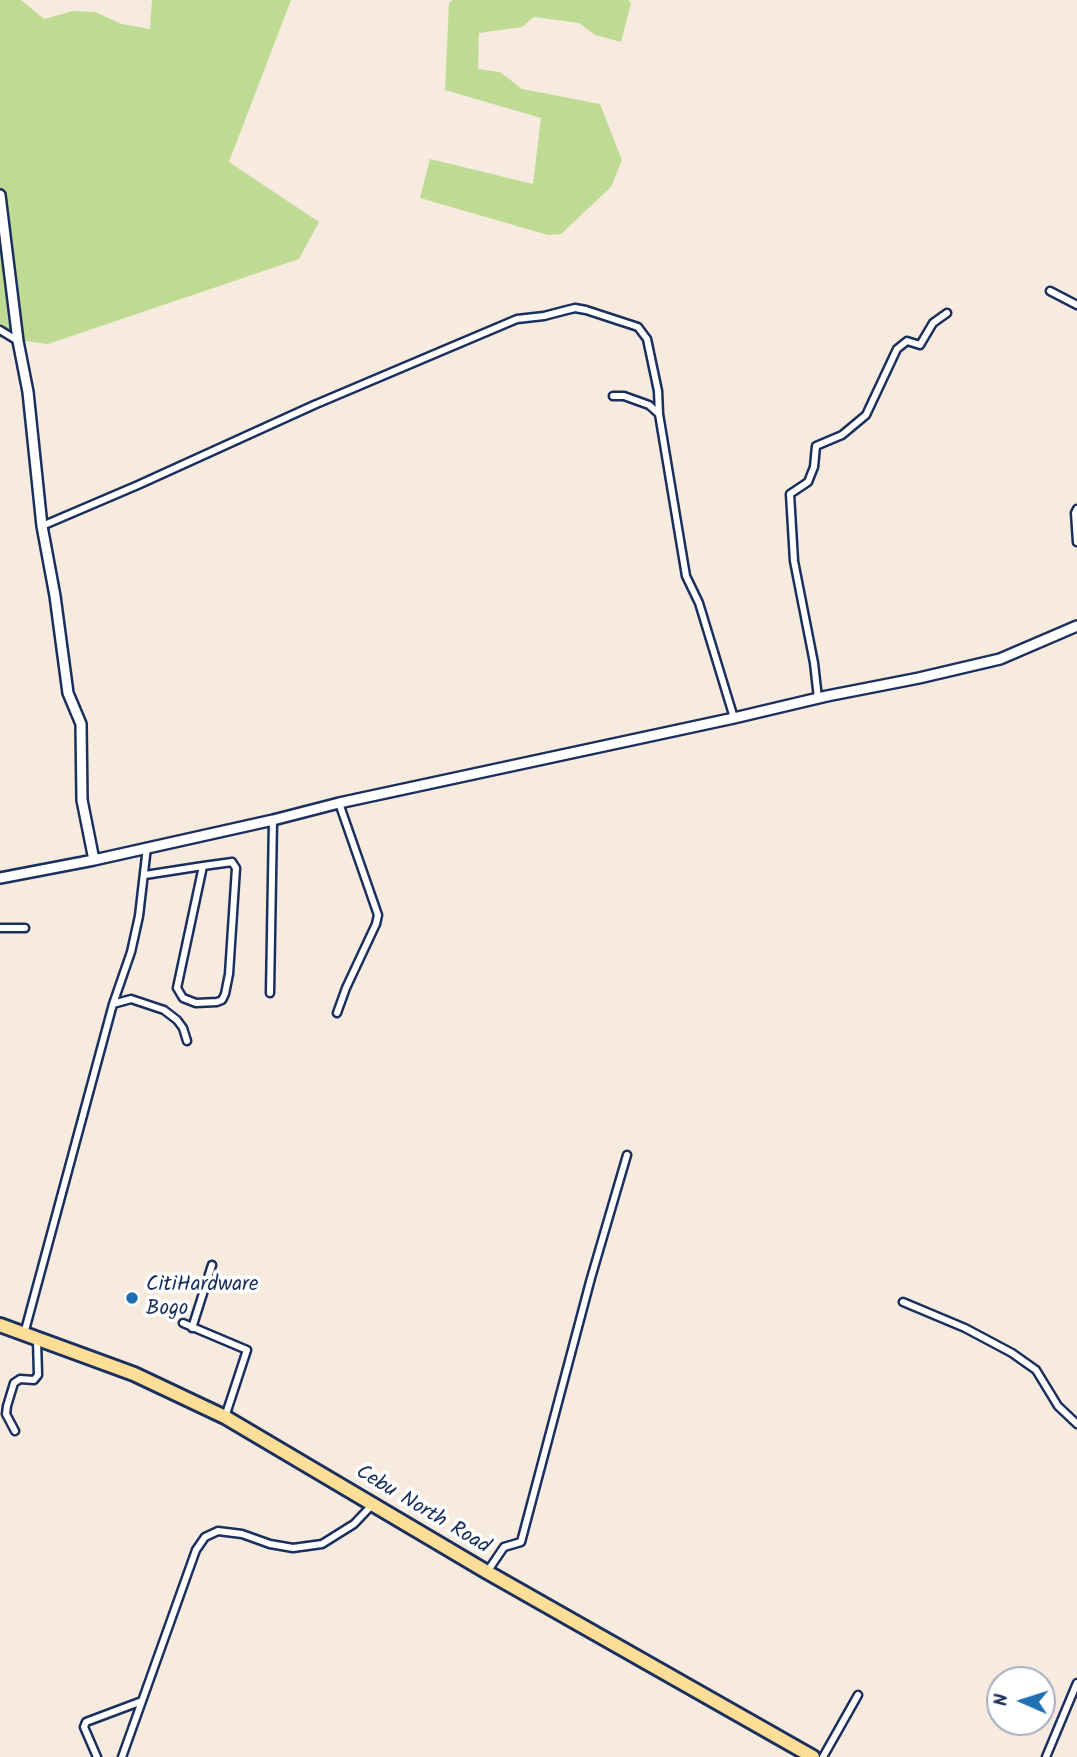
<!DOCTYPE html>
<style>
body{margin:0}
#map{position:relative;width:1077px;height:1757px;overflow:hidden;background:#f6ebde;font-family:Kalam,sans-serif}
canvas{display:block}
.north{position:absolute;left:986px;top:1666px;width:70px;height:70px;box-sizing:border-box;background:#fff;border:2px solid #a4acbf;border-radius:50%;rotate:273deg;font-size:19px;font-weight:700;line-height:28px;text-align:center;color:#1b2f5e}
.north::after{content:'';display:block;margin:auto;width:24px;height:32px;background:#1f6fb2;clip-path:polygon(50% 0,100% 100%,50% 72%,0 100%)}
</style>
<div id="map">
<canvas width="1077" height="1757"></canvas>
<div class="north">N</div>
</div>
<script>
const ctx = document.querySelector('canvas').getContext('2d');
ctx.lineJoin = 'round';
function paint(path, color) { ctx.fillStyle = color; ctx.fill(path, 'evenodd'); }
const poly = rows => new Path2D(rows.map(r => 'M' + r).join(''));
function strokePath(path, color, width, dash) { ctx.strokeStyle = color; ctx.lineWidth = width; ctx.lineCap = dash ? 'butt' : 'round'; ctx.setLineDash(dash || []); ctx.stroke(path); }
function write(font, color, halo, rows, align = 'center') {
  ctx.font = font + ' Kalam,sans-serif'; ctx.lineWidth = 7; ctx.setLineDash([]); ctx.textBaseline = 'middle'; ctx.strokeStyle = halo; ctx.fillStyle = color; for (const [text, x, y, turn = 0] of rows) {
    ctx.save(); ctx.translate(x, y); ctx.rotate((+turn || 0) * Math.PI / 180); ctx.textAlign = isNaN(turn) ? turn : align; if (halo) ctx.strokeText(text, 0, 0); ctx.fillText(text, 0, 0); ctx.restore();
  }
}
paint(poly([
 [0,0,21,0,44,19,73,11,95,12,122,24,150,29,152,0,291,0,229,162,319,222,299,259,48,344,0,338],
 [453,0,628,0,631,3,621,42,595,35,579,23,534,17,522,27,479,33,478,69,500,72,522,89,600,104,622,160,611,187,561,234,548,235,420,198,430,159,533,184,541,118,445,90,449,3]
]), '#bfdb93');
const street = poly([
 [1050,291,1077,305],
 [0,330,18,341],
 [613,396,624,396,649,405,659,414,686,576,699,603,734,718],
 [1077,509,1075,513,1077,542],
 [42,526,138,485,314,405,517,319,544,316,563,311,575,308,586,310,638,327,647,339,658,391,659,414],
 [818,698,814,663,794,561,790,494,808,482,814,467,816,446,842,435,866,415,897,349,907,341,920,345,933,323,947,313],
 [232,862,236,868,229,974,225,994,222,1000,217,1002,196,1003,183,998,177,988,203,866,232,862],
 [145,875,203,866],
 [0,928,25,928],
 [270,993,273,820],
 [113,1004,131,999,164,1010,177,1020,183,1028,187,1041],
 [337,1013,346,988,376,924,378,915,339,803],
 [903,1302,965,1328,1012,1353,1036,1370,1058,1406,1077,1424],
 [183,1323,247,1350,225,1417],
 [192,1328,212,1265],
 [24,1334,113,1004,131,952,139,916,147,847],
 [15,1431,6,1414,7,1406,14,1383,20,1379,34,1380,38,1375,37,1340],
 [487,1572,504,1547,521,1542,591,1278,627,1155],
 [97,1757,84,1727,86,1722,142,1701],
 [122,1757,196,1550,205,1537,218,1531,242,1534,270,1544,293,1548,322,1544,354,1524,373,1504],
 [823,1757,858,1695],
 [1046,1757,1077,1683]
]);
const secondary = poly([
 [0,195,18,341,28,392,42,526,55,596,68,693,81,724,82,800,94,860],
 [0,878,94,860,273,820,339,803,734,718,827,696,919,678,1000,659,1077,626]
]);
const highway = poly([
 [0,1325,134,1374,225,1417,487,1572,813,1757]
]);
strokePath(street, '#1b2f5e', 11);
strokePath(secondary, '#1b2f5e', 14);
strokePath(highway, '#1b2f5e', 18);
strokePath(street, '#fff', 6);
strokePath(secondary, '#fff', 9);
strokePath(highway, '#fdde96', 12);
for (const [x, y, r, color] of [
 [132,1298,7,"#1f6fb2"]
]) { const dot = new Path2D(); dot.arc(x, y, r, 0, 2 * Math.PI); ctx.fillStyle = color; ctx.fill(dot); strokePath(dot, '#fff', 2.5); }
write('21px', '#1b2f5e', '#fff', [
 ["CitiHardware",146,1286],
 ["Bogo",146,1310]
], 'left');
write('21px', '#1b2f5e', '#fff', [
 ["Cebu North Road",422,1511,31]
]);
</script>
